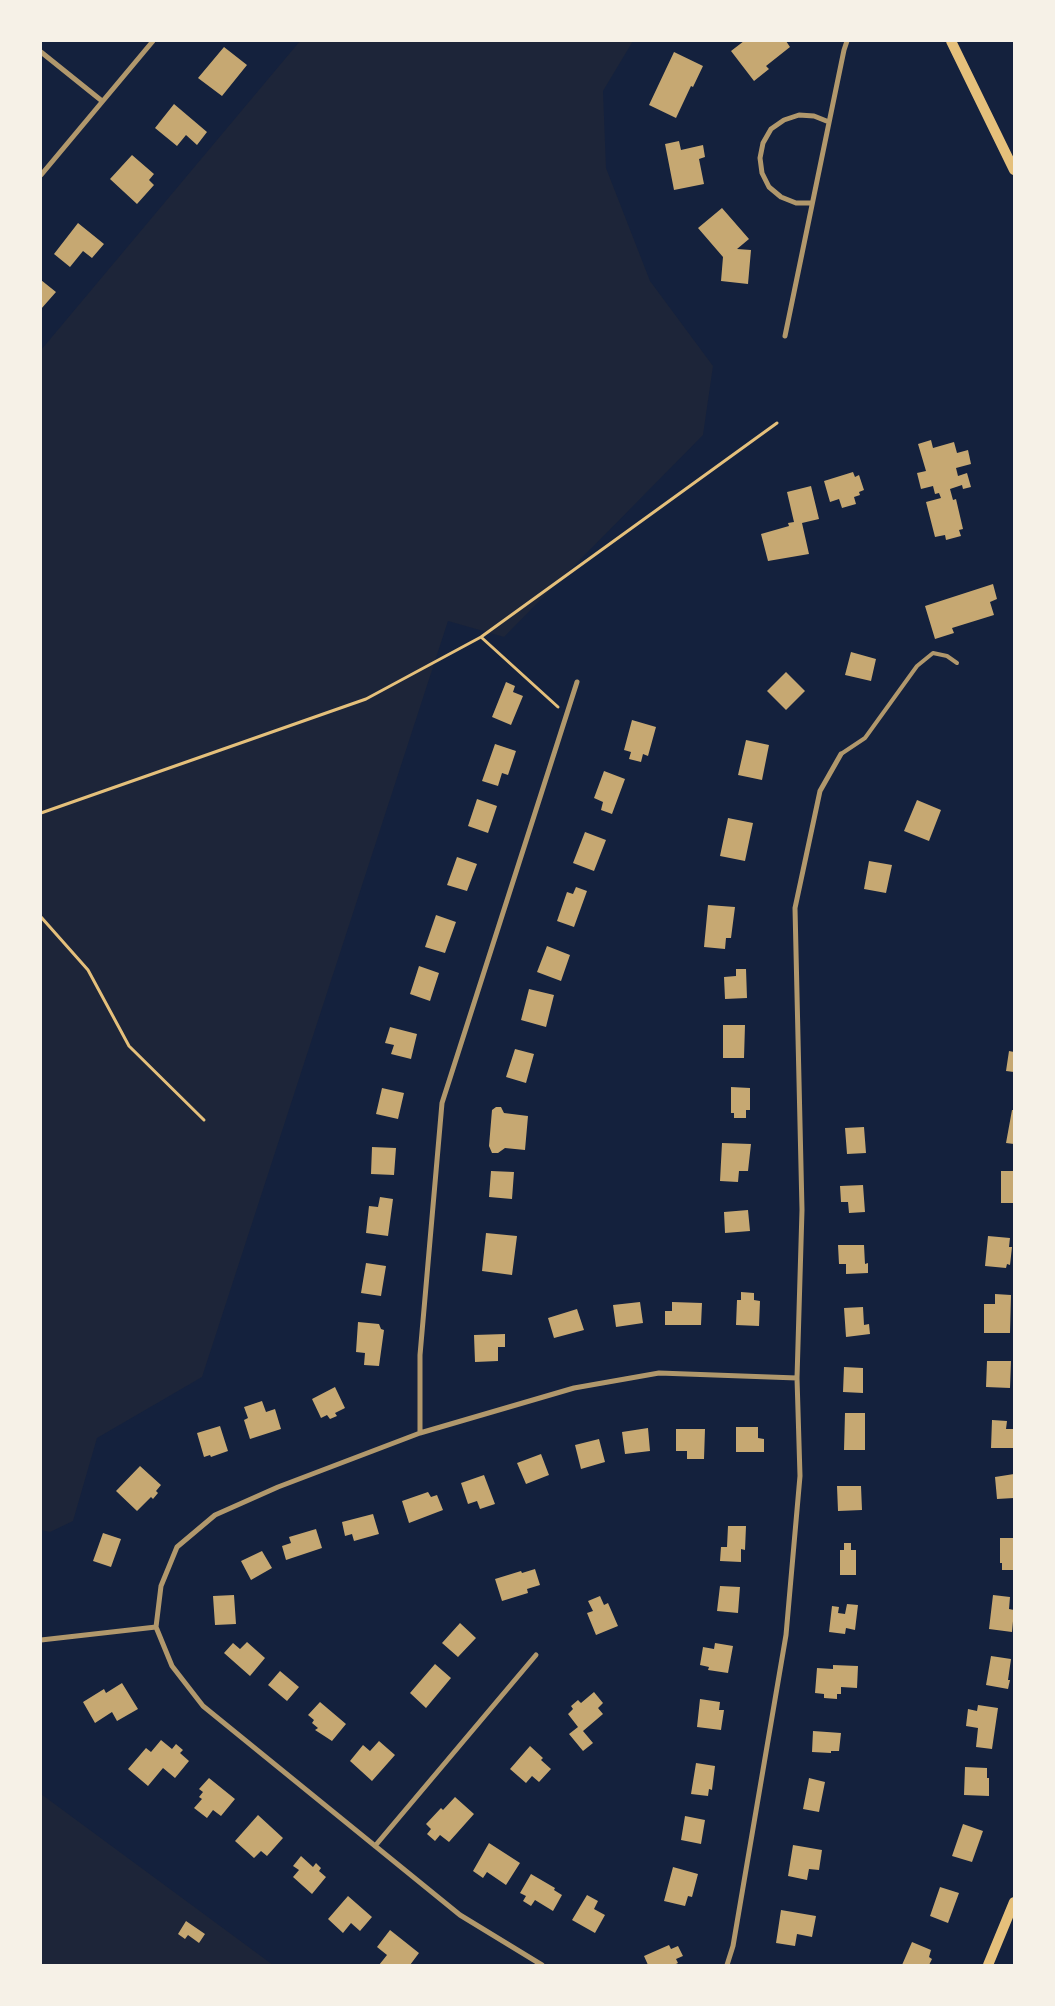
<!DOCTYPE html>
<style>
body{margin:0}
#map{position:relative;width:1055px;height:2006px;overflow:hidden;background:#14213d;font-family:Poppins,sans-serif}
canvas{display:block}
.frame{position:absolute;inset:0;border:42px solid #f6f1e7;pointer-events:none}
</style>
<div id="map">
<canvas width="1055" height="2006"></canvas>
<div class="frame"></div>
</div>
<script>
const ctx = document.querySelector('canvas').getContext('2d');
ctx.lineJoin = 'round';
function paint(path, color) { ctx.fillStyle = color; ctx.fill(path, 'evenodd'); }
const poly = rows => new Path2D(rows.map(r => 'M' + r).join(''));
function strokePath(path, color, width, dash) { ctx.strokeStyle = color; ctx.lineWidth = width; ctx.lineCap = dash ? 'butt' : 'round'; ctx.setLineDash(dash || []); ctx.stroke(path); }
paint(poly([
 [300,41,633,41,603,91,606,168,650,281,713,366,703,435,504,637,448,621,202,1377,97,1438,73,1521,50,1532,41,1530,41,350],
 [41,1794,273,1965,41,1965]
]), '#1d2539');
paint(poly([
 [744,41,786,41,790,47,766,66,769,69,754,81,731,51],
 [224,47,247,65,222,96,198,78],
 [674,52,703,66,693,87,691,86,676,118,649,105],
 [174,104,207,132,197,145,186,135,177,146,155,128],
 [679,141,681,150,703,145,705,157,699,159,704,184,674,190,665,144],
 [132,155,154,174,149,180,154,185,137,204,110,179],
 [722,208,749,239,737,249,751,250,748,284,721,281,723,257,698,228],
 [78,223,104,244,92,258,83,251,70,267,54,254],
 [41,280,56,292,41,309],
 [931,440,933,448,954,442,957,453,968,450,971,464,956,468,958,476,967,473,971,487,963,489,962,485,950,489,953,500,956,499,963,529,959,530,961,536,946,540,945,535,935,537,926,502,941,498,939,493,935,494,933,486,921,489,917,473,926,471,918,444],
 [853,472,855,477,859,475,864,490,859,492,860,495,854,497,856,504,842,508,839,499,830,502,824,481],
 [811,486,819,519,802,523,809,554,768,561,761,534,789,526,788,523,794,522,787,492],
 [993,584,997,599,990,602,994,615,952,628,954,633,935,639,925,606],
 [851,652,876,659,871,681,845,675],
 [786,672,805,691,786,710,767,691],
 [506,682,515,686,513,692,523,696,511,725,492,717],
 [632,720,656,727,648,756,643,754,641,762,629,759,631,752,624,750],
 [746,740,769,745,762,780,738,775],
 [495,744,516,751,508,775,502,773,498,786,482,781],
 [604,771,625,779,612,814,601,810,603,802,594,798],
 [477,799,497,806,488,833,468,826],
 [917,800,941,810,929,841,904,831],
 [728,818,753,823,745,861,720,856],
 [585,832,606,840,594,871,573,863],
 [457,857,477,864,467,891,447,885],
 [869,861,892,865,886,893,864,889],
 [576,887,587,891,574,927,557,921,567,892,573,894],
 [708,905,735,907,731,938,726,938,725,949,704,947],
 [436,915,456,922,445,953,425,947],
 [547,946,570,955,561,981,537,972],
 [419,966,439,973,430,1001,410,994],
 [736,969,746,969,747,998,725,999,724,977,736,976],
 [529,989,554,995,546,1027,521,1020],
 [723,1025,745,1025,744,1058,723,1058],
 [390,1027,417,1034,411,1059,391,1054,394,1045,385,1043],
 [515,1049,534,1054,526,1083,506,1077],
 [1009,1051,1014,1052,1014,1072,1006,1071],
 [731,1087,750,1088,750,1110,746,1110,746,1118,734,1118,734,1113,731,1113],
 [382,1088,404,1093,398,1119,376,1114],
 [496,1107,501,1107,504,1113,528,1116,525,1150,505,1148,498,1153,492,1153,489,1146,492,1110],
 [1012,1110,1014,1110,1014,1144,1006,1143],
 [864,1127,866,1153,847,1154,845,1128],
 [722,1143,751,1144,748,1171,739,1171,738,1182,720,1181],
 [372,1147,396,1148,394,1175,371,1174],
 [491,1171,514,1172,512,1199,489,1197],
 [1001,1171,1014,1171,1014,1203,1001,1203],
 [863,1185,865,1212,849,1213,848,1202,841,1202,840,1186],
 [380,1197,393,1199,388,1236,366,1233,369,1206,378,1207],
 [748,1210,750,1231,725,1233,724,1212],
 [486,1233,517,1236,512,1275,482,1271],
 [988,1236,1010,1238,1009,1247,1012,1247,1010,1265,1007,1264,1006,1268,985,1266],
 [838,1245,864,1245,865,1264,868,1263,868,1273,846,1274,846,1264,839,1264],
 [366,1263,386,1266,381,1296,361,1293],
 [741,1292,754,1293,754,1300,760,1301,759,1326,736,1325,737,1300,741,1300],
 [995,1294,1011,1295,1010,1333,984,1333,984,1304,995,1304],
 [640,1302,643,1323,616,1327,613,1305],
 [672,1302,702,1303,701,1325,665,1325,665,1311,672,1311],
 [863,1307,864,1325,869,1324,870,1334,846,1337,844,1308],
 [577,1309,584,1330,554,1338,548,1318],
 [358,1322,379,1324,381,1329,384,1330,379,1366,364,1365,365,1353,356,1352],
 [505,1334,505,1347,498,1347,498,1361,475,1362,474,1335],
 [987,1361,1011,1361,1010,1388,986,1387],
 [844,1367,863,1368,863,1393,843,1392],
 [335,1387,345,1408,335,1413,337,1416,330,1419,327,1415,321,1418,312,1399],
 [262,1401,266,1412,275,1409,281,1429,250,1439,244,1420,248,1418,244,1407],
 [845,1413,865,1413,865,1450,844,1450],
 [992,1420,1007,1421,1006,1429,1014,1429,1013,1448,991,1448],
 [220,1426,228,1451,211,1457,210,1455,204,1457,197,1433],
 [736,1427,758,1427,758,1438,764,1439,764,1452,736,1452],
 [648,1428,650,1451,625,1454,622,1432],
 [676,1429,705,1429,704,1459,687,1459,687,1451,676,1451],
 [599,1439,605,1462,581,1469,575,1445],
 [541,1454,549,1475,526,1484,517,1463],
 [140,1466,161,1485,156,1491,158,1493,153,1499,151,1497,137,1511,116,1491],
 [1014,1474,1014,1498,997,1499,995,1477],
 [484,1475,495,1504,480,1509,477,1501,468,1504,461,1483],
 [837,1486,861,1486,862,1510,838,1511],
 [428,1492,431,1497,437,1495,443,1510,409,1523,402,1501],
 [373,1514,379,1534,354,1541,352,1534,345,1536,342,1522],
 [728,1526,746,1526,745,1550,741,1549,741,1562,720,1561,721,1547,727,1547],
 [316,1529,322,1548,286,1560,282,1546,291,1543,289,1537],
 [103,1533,121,1539,111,1567,93,1561],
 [1000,1538,1014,1538,1014,1570,1002,1570,1002,1563,1000,1563],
 [844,1543,851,1543,851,1550,856,1550,856,1575,840,1575,840,1550,844,1550],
 [262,1551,272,1568,251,1580,241,1561],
 [535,1569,540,1585,527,1589,528,1593,502,1601,495,1579,521,1571,522,1573],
 [720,1586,740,1587,738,1613,717,1611],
 [234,1595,236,1624,215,1625,213,1596],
 [993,1595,1010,1597,1009,1609,1014,1610,1012,1632,989,1629],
 [600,1596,604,1605,608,1603,618,1626,596,1635,587,1613,593,1611,588,1601],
 [847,1604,858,1605,855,1630,846,1628,845,1634,829,1632,832,1606,839,1607,838,1613,845,1614],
 [460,1623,476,1638,458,1657,442,1643],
 [247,1642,265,1658,250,1676,224,1653,233,1643,240,1649],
 [715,1643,733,1646,728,1673,708,1670,709,1667,700,1665,703,1647,714,1649],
 [991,1656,1011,1659,1008,1680,1010,1680,1008,1689,986,1685],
 [435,1664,451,1678,426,1708,410,1693],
 [833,1665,858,1666,857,1688,841,1687,841,1694,837,1694,837,1699,824,1698,824,1694,815,1693,817,1668,833,1669],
 [280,1671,299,1687,287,1701,268,1685],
 [122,1683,138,1709,117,1721,112,1712,95,1723,83,1702,104,1689,106,1693],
 [594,1692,603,1703,598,1708,603,1714,583,1731,593,1743,583,1751,569,1734,578,1727,568,1714,573,1709,571,1706,578,1700,581,1703],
 [700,1699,720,1702,719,1710,724,1710,721,1730,697,1727],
 [320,1702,346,1724,332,1741,315,1730,318,1728,312,1723,314,1720,308,1715],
 [978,1705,998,1708,992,1749,976,1747,978,1728,966,1726,968,1709,977,1711],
 [813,1731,841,1733,839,1751,831,1751,831,1753,812,1752],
 [161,1740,172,1749,176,1744,183,1750,180,1753,189,1761,175,1778,163,1768,148,1786,128,1769,146,1748,151,1752],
 [379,1741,395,1755,372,1781,350,1761,363,1745,370,1751],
 [530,1746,543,1758,541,1760,551,1769,539,1782,532,1776,526,1783,510,1769],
 [696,1763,715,1766,712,1790,709,1789,708,1796,691,1794],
 [965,1767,987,1768,987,1778,989,1778,989,1796,964,1795],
 [209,1778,235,1799,221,1816,213,1810,207,1818,194,1808,202,1799,199,1797,203,1792,199,1789],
 [809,1778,825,1782,819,1812,803,1809],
 [455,1797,474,1814,449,1842,440,1835,435,1841,427,1834,431,1829,426,1824,441,1808,443,1810],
 [258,1815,283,1838,267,1856,261,1851,254,1858,235,1841],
 [685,1816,705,1820,701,1844,681,1840],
 [963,1824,983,1831,972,1862,952,1856],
 [489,1843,520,1863,506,1885,487,1872,483,1878,473,1871],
 [793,1845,822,1850,819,1870,809,1869,807,1880,788,1876],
 [301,1856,313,1867,316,1863,321,1868,319,1871,326,1877,312,1894,293,1877,299,1870,293,1866],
 [673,1867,698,1874,692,1897,688,1896,685,1906,664,1901],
 [531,1874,555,1888,554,1890,562,1895,553,1911,535,1900,531,1906,523,1901,526,1896,520,1893],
 [940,1887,959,1893,948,1923,930,1916],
 [587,1895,598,1901,594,1909,605,1915,595,1933,572,1920],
 [348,1896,372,1917,360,1931,351,1923,343,1933,328,1919],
 [781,1910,816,1916,812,1937,797,1934,795,1946,776,1943],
 [186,1921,205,1934,199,1943,188,1935,185,1939,178,1934],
 [390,1930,419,1953,410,1965,379,1965,387,1955,377,1947],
 [912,1942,931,1950,929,1957,932,1959,929,1965,902,1965],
 [669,1945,671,1949,678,1946,683,1956,676,1959,678,1963,674,1965,648,1965,644,1956]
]), '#c6a872');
strokePath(poly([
 [481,637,558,707],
 [41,813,366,699,481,637,777,423],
 [41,917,88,970,129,1046,204,1120]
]), '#e5c07b', 3);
strokePath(poly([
 [841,754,865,738,917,666,933,653,947,656,957,663]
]), '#b1986c', 4);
strokePath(poly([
 [41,52,102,101],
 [41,175,153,41],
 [811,203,796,203,781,197,769,187,762,173,760,158,763,143,771,129,784,120,799,115,814,116,829,122],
 [785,336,844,50,847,41],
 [420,1433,420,1355,442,1103,577,682],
 [41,1640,156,1627],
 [375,1846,536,1655],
 [542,1965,460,1915,203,1706,172,1666,156,1627,161,1586,177,1547,215,1515,278,1487,420,1433,574,1388,659,1373,797,1378],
 [727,1965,733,1946,786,1635,800,1476,797,1378,802,1210,795,908,820,791,841,754]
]), '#b1986c', 5);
strokePath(poly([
 [951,41,1014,170],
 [988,1965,1014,1902]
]), '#e5c07b', 10);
</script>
